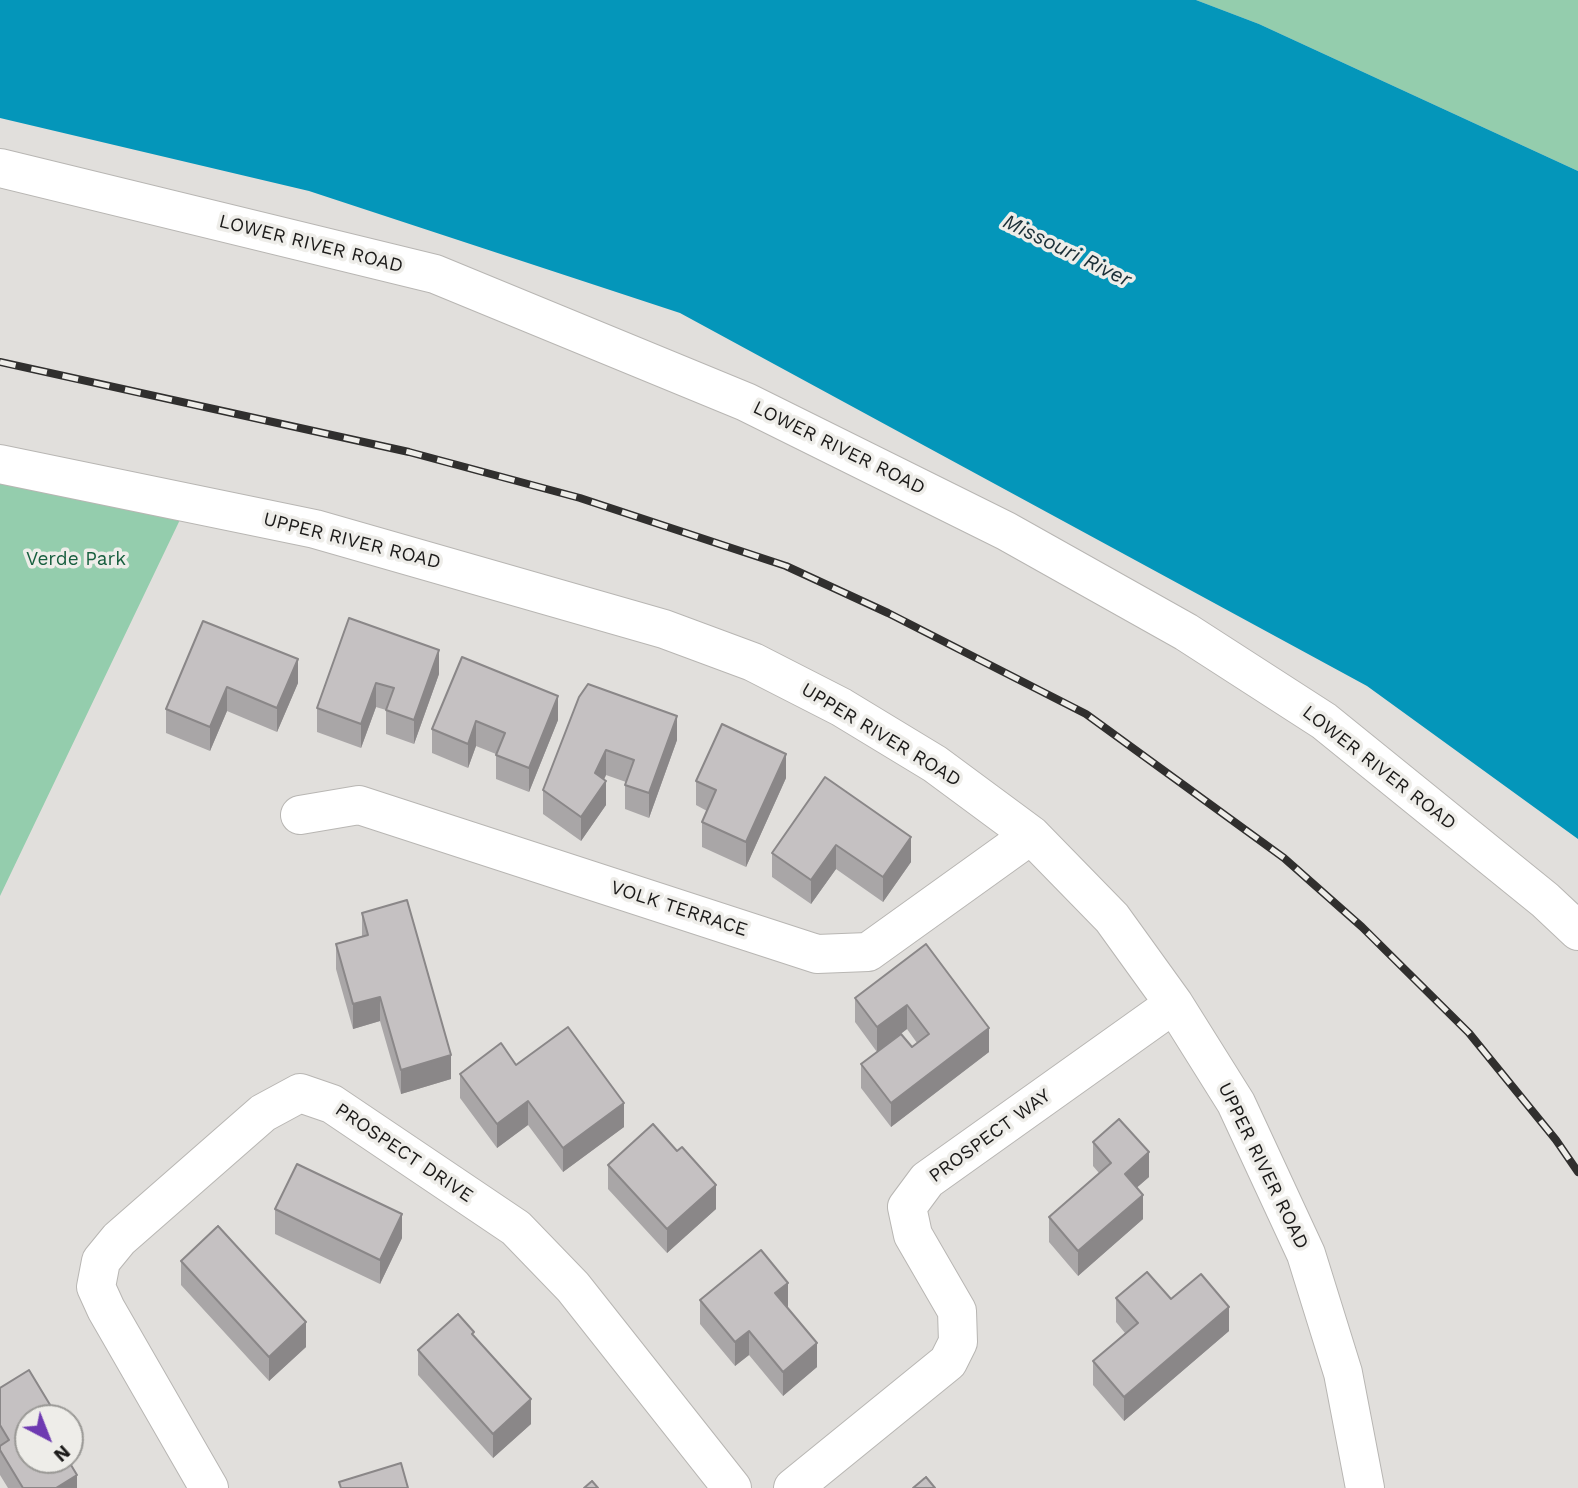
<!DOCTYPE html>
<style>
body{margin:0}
#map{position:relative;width:1578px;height:1488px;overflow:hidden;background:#e1dfdc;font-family:"Work Sans",sans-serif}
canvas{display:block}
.north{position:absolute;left:14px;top:1404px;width:70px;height:70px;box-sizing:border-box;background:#eeede9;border:2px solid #9a9996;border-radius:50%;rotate:138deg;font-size:19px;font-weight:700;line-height:28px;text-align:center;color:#1b1a19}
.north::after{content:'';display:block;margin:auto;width:24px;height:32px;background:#6e3ab1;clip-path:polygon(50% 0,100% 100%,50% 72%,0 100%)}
</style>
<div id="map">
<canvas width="1578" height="1488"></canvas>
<div class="north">N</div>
</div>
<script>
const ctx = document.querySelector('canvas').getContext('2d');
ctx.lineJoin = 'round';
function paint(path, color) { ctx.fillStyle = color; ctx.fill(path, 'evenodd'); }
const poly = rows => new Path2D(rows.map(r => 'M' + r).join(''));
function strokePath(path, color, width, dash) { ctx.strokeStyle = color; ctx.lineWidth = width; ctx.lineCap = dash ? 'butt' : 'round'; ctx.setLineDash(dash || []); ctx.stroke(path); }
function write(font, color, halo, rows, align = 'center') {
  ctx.font = font + ' "Work Sans",sans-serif'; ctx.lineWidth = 7; ctx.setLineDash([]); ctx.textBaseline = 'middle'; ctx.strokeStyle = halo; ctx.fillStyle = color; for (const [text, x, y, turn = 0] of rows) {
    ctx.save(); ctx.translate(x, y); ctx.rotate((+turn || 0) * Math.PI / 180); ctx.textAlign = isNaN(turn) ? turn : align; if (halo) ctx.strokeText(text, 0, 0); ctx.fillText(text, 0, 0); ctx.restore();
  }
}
paint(poly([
 [1196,0,1578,0,1578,171,1259,24],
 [0,464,188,503,0,896]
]), '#94cdad');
paint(poly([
 [0,0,1196,0,1259,24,1578,171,1578,839,1367,686,680,313,309,191,0,118]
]), '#0496ba');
const minor = poly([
 [0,168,435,274,746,402,1006,531,1186,632,1324,721,1545,900,1578,931],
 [0,464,315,529,664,629,753,662,841,707,935,764,1031,835,1112,918,1174,1004,1236,1103,1306,1254,1343,1373,1365,1488],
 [300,815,359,805,817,954,868,952,1031,835],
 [209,1488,106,1309,96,1287,101,1261,119,1239,263,1113,300,1093,332,1104,516,1228,573,1287,732,1488],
 [793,1488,948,1362,958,1342,957,1311,913,1235,907,1207,927,1180,1174,1004]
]);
strokePath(minor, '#b8b6b3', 40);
strokePath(minor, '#fff', 38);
const rail = poly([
 [0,362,409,452,580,498,786,566,888,613,1086,714,1284,858,1362,927,1469,1033,1556,1140,1578,1172]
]);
strokePath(rail, '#302f2e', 8);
strokePath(rail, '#eeede9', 5, [16]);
paint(poly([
 [349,618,439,674,414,744,386,734,386,710,376,707,361,748,317,732,317,708],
 [203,621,298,683,277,732,227,711,210,751,166,733,166,709],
 [462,657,558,720,529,792,496,779,496,754,476,746,468,768,432,753,432,729],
 [579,697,677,740,649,818,625,809,625,785,626,782,606,775,604,780,606,805,581,841,543,814,543,790],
 [825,777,911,862,883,902,836,869,811,904,772,877,772,853],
 [786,778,746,867,702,847,702,822,707,811,696,805,696,781],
 [362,913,451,1079,401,1094,380,1021,353,1029,336,969,336,944,362,937],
 [926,944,989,1052,891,1127,861,1088,861,1064,912,1047,917,1043,907,1029,877,1052,855,1022,855,998],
 [516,1065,624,1127,563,1172,528,1125,497,1148,460,1098,460,1074],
 [1093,1142,1149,1177,1136,1188,1143,1219,1078,1276,1049,1242,1049,1217,1099,1173,1093,1166],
 [608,1165,716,1209,667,1253,608,1189],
 [275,1209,402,1238,380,1284,275,1234],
 [181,1261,306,1347,269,1381,181,1285],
 [1116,1298,1171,1299,1229,1331,1124,1421,1093,1385,1093,1361,1125,1333,1116,1322],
 [700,1300,788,1307,787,1307,817,1367,783,1396,749,1355,735,1366,700,1324],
 [474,1337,531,1424,493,1458,418,1375,418,1350],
 [0,1388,71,1462,70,1463,77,1488,8,1488,0,1475]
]), '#a9a6a7');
paint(poly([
 [439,650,439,674,414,744,414,720],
 [298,659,298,683,277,732,277,708],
 [376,683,376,707,361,748,361,724],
 [227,687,227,711,210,751,210,727],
 [558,696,558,720,529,792,529,768],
 [677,716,677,740,649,818,649,793],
 [476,721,476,746,468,768,468,744],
 [606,750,606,775,595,797,606,781,606,805,581,841,581,817,595,773],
 [786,754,786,778,746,867,746,842],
 [911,837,911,862,883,902,883,877],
 [836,845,836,869,811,904,811,880],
 [380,997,380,1021,353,1029,353,1004],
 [907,1005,907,1029,877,1052,877,1027],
 [989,1028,989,1052,891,1127,891,1103],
 [451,1055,451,1079,401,1094,401,1070],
 [528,1101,528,1125,497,1148,497,1124],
 [624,1103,624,1127,563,1172,563,1148],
 [1149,1152,1149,1177,1125,1198,1125,1174],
 [716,1185,716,1209,667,1253,667,1229],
 [1143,1195,1143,1219,1078,1276,1078,1251],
 [402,1214,402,1238,380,1284,380,1260],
 [788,1283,788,1307,775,1318,775,1293],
 [1229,1307,1229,1331,1124,1421,1124,1397],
 [306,1322,306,1347,269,1381,269,1357],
 [749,1331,749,1355,735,1366,735,1342],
 [817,1343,817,1367,783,1396,783,1372],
 [531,1399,531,1424,493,1458,493,1434],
 [77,1475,77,1488,56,1488]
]), '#8a8788');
const building = poly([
 [349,618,439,650,414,720,386,710,394,688,376,683,361,724,317,708,349,618],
 [203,621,298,659,277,708,227,687,210,727,166,709,203,621],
 [462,657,558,696,529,768,496,755,505,733,476,721,468,744,432,729,462,657],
 [588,684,677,716,649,793,625,785,634,760,606,750,595,773,606,781,581,817,543,790,579,697,588,684],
 [722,724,786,754,746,842,702,822,716,790,696,781,722,724],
 [825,777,911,837,883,877,836,845,811,880,772,853,825,777],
 [407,900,451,1055,401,1070,380,997,353,1004,336,944,368,935,362,913,407,900],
 [926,944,989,1028,891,1103,861,1064,901,1034,912,1047,929,1034,907,1005,877,1027,855,998,926,944],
 [568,1027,624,1103,563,1148,528,1101,497,1124,460,1074,501,1043,516,1065,568,1027],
 [1119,1119,1149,1152,1125,1174,1143,1195,1078,1251,1049,1217,1111,1163,1093,1142,1119,1119],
 [653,1124,677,1151,682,1147,716,1185,667,1229,608,1165,653,1124],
 [297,1164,402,1214,380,1260,275,1209,297,1164],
 [218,1226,306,1322,269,1357,181,1261,218,1226],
 [761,1250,788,1283,775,1293,817,1343,783,1372,749,1331,735,1342,700,1300,761,1250],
 [1147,1272,1171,1299,1201,1274,1229,1307,1124,1397,1093,1361,1138,1323,1116,1298,1147,1272],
 [458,1314,474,1332,472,1334,531,1399,493,1434,418,1350,458,1314],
 [29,1370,58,1418,28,1418,28,1460,68,1460,77,1475,56,1488,23,1488,0,1450,0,1446,9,1440,0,1425,0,1388,29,1370],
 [401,1463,408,1488,341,1488,339,1482,401,1463],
 [926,1477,935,1488,913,1488,926,1477],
 [592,1481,598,1488,584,1488,592,1481]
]);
paint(building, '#c5c1c2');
strokePath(building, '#8a8788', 2);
write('19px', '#1b1a19', '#eeede9', [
 ["LOWER RIVER ROAD",311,244,14],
 ["LOWER RIVER ROAD",839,448,26],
 ["UPPER RIVER ROAD",352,541,14],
 ["UPPER RIVER ROAD",881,735,31],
 ["LOWER RIVER ROAD",1379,768,38],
 ["VOLK TERRACE",679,909,18],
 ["PROSPECT WAY",990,1136,-36],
 ["PROSPECT DRIVE",404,1153,34],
 ["UPPER RIVER ROAD",1263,1166,64]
]);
write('19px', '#185f3f', '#eeede9', [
 ["Verde Park",76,559]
]);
write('italic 21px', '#1b2f37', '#eeede9', [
 ["Missouri River",1067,251,26]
]);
</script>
